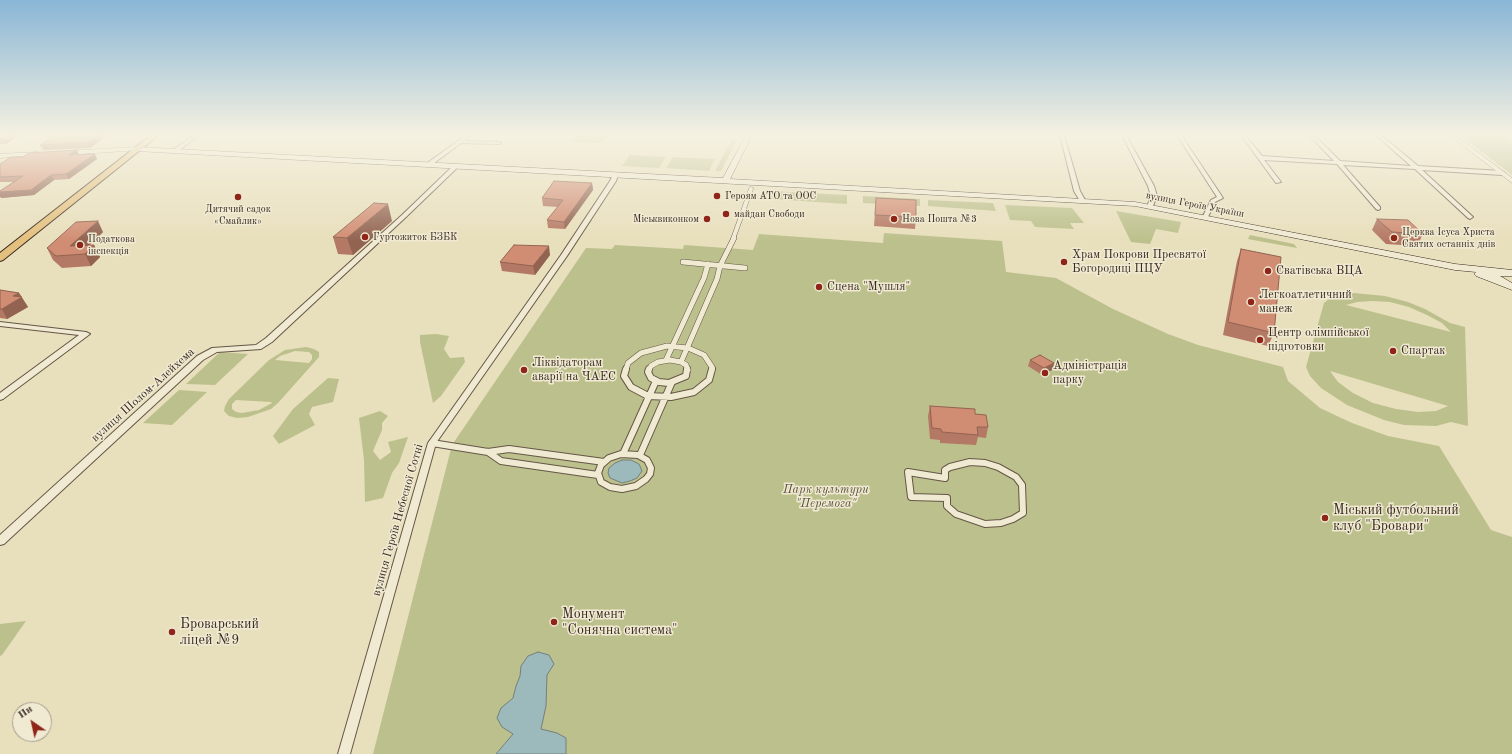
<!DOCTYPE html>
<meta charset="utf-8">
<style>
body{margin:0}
#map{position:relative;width:1512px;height:754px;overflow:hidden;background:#e8dfbc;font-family:"Old Standard TT",serif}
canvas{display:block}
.north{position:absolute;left:12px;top:702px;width:40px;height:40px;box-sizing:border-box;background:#f0ead3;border:1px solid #a79d8b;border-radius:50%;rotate:326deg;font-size:11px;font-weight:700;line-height:16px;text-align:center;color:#392920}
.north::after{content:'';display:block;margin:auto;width:14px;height:18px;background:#8f2418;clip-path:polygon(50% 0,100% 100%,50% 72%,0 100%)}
</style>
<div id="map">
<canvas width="1512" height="754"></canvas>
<div class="north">Пн</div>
</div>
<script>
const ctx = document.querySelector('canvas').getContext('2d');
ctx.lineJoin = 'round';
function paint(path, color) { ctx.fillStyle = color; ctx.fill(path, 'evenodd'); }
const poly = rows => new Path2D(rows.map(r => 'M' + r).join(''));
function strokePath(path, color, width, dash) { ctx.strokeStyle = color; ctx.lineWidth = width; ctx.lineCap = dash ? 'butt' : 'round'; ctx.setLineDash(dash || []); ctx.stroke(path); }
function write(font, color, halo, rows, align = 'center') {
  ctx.font = font + ' "Old Standard TT",serif'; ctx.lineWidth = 3; ctx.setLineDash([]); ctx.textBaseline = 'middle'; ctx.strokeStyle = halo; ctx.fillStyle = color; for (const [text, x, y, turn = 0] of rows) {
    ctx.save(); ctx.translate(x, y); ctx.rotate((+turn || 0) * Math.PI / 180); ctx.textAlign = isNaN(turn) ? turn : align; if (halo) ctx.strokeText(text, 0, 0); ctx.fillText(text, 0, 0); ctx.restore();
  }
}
paint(poly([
 [1460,135,1504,135,1512,140,1512,175],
 [576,136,605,137,601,143,572,142],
 [732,139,737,140,721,171,715,171],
 [630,155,666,157,659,168,622,166],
 [673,157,715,159,709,171,666,168],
 [771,191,847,195,847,204,770,199],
 [863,196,920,199,920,206,863,203],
 [928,200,993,203,996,211,928,206],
 [1005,205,1072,208,1084,223,1070,223,1074,229,1035,227,1031,221,1010,220],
 [1116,211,1181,222,1178,233,1156,229,1150,244,1131,242],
 [884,233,1002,241,1006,272,1056,278,1113,309,1168,334,1198,345,1283,367,1288,381,1320,408,1352,423,1388,436,1439,446,1491,530,1512,537,1512,754,373,754,452,445,586,248,612,249,615,245,683,249,684,245,753,250,759,234,883,243],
 [1250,235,1294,244,1297,248,1248,239],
 [1354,293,1385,296,1408,302,1425,309,1450,323,1465,327,1468,426,1451,422,1436,426,1404,425,1384,420,1347,405,1321,388,1310,376,1306,367,1324,303,1330,298,1341,294],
 [1372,301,1390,302,1409,307,1427,315,1442,323,1451,332,1346,305,1357,302],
 [1330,371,1448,406,1436,411,1418,412,1396,409,1373,403,1353,393,1338,382],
 [436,334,449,336,444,349,450,358,464,357,465,362,441,396,433,403,420,342,420,335],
 [306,347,314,349,319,352,319,357,278,403,271,409,248,417,237,418,229,416,224,411,225,406,229,399,269,360,285,350],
 [295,351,309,352,312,355,312,359,309,363,275,360,280,356],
 [236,400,271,402,272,403,259,410,242,413,236,412,232,409,232,404],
 [220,352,248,354,215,385,186,384],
 [328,378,339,379,333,402,312,407,309,414,315,425,279,444,273,436,293,409],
 [179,390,207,392,172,425,143,423],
 [380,411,388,416,382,423,382,430,373,451,380,460,391,452,388,442,408,437,399,463,392,473,383,498,365,502,364,460,359,418],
 [26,621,2,655,0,656,0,624]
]), '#bcc08c');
const water = poly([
 [622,460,631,460,639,464,642,471,637,478,630,481,622,483,610,478,608,473,609,468,615,463,622,460],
 [538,652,549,655,554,664,547,675,546,706,541,729,557,733,566,738,566,754,496,754,513,734,502,727,497,718,501,708,513,698,516,686,520,676,521,666,528,656,538,652]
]);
paint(water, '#9cbabb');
strokePath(water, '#74807d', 1);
const pedestrianFar2 = poly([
 [733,239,751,189]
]);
const pedestrianFar1 = poly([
 [683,262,745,268],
 [666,360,704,278,708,264],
 [681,362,717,279,720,266,734,238],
 [626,370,628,363,641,353,667,346,688,348,704,355,712,367,712,370],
 [649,370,651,366,658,362,670,360,681,362,686,365,688,370]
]);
const pedestrian = poly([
 [626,369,624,376,631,387,648,396,671,397,694,392,709,380,712,369],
 [649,369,648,372,651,378,659,382,669,383,686,376,687,369],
 [432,443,488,452,509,449,604,462],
 [488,452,501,461,598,475],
 [621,454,638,455,647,460,651,468,650,474,646,479,636,486,622,489,610,487,601,482,598,473,601,465,609,458,621,454],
 [623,454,656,381],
 [640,455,672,382],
 [970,462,985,463,998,467,1016,477,1022,485,1023,513,1013,519,1001,523,985,524,956,514,947,506,947,498,911,497,908,472,945,478,945,470,950,467,970,462]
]);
const minor = poly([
 [194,135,199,135,177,152,173,152,173,150,194,135],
 [466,135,471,135,464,141,499,142,501,143,499,144,461,143,430,166,426,166,426,164,466,135],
 [1060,135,1064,135,1080,191,1085,200,1084,201,1080,201,1074,191,1060,135],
 [1122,135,1126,135,1154,186,1157,196,1152,208,1147,207,1151,196,1148,186,1122,135],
 [1177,135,1181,135,1223,198,1215,202,1207,219,1203,219,1202,218,1211,200,1217,197,1177,135],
 [1241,135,1245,135,1262,156,1334,161,1309,135,1314,135,1340,161,1411,166,1376,135,1381,135,1418,166,1502,171,1505,173,1502,175,1422,170,1472,216,1473,217,1470,219,1468,218,1415,169,1343,165,1380,207,1380,209,1378,210,1376,209,1337,164,1264,160,1281,182,1276,183,1241,135],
 [454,165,459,166,406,217,272,342,261,349,217,352,203,360,4,544,0,545,0,535,197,356,212,348,256,345,266,338,402,215,454,165],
 [613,174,618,175,616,181,567,256,436,443,350,754,338,754,428,443,561,255,610,181,613,174],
 [0,322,86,332,90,334,3,399,0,400,0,393,79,335,0,326,0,322]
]);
const tertiary = poly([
 [1449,135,1455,135,1512,178,1512,183,1449,135],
 [137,147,140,149,139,150,66,155,63,153,66,151,137,147],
 [37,152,40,154,39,155,0,158,0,154,37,152]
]);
const secondary = poly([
 [746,135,752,135,730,179,1135,202,1455,264,1512,270,1512,276,1500,276,1512,283,1512,290,1476,276,1474,274,1476,272,1455,270,1135,206,137,151,134,149,137,147,723,178,746,135]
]);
const primary = poly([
 [151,135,159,135,3,260,0,261,0,253,151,135]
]);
strokePath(pedestrianFar2, '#655647', 5);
strokePath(pedestrianFar1, '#655647', 6);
strokePath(pedestrian, '#655647', 8);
strokePath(minor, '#655647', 2);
strokePath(tertiary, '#655647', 1);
strokePath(secondary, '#392920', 1);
strokePath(primary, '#392920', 2);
strokePath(pedestrianFar2, '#f0ead3', 4);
strokePath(pedestrianFar1, '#f0ead3', 5);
strokePath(pedestrian, '#f0ead3', 6);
paint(minor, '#f0ead3');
paint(tertiary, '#f0ead3');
paint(secondary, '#f0ead3');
paint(primary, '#e4c07e');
paint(poly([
 [0,135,20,135,6,144,0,144],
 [45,135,108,135,90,148,43,150,40,145,49,140,48,140],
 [79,154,97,159,69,179,54,180,34,195,1,198,0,196,0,191,14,182,0,182,0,164],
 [592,183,593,190,565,229,548,228,547,220,558,207,543,206,542,198],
 [876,198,916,217,915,229,874,226],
 [1377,219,1423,234,1417,246,1386,244,1372,230],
 [392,221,353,255,338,254,333,237],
 [103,232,89,245,94,245,100,257,91,266,62,268,53,260,47,248],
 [1241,249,1274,333,1268,346,1223,335,1237,261],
 [550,255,535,275,502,271,500,262],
 [0,290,19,293,28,307,7,319,0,318],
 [1030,360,1054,363,1052,370,1042,375,1028,366],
 [930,406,975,414,988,427,986,438,978,437,976,445,940,443,940,440,930,439,928,416]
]), '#b47964');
paint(poly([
 [10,135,20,135,6,144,4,139],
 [99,135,108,135,90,148,87,143],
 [77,150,79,155,69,155],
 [95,154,97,159,69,179,66,174],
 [51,175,54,180,34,195,1,198,0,196,0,192],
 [592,183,593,190,565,229,564,222],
 [388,204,392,221,353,255,347,238],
 [98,221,103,232,80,255,70,246],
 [94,245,100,257,91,266,85,254],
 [549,246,550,255,535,275,533,266],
 [19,293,28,307,7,319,2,309,13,296],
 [1054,363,1052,370,1042,375,1044,368]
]), '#926351');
const building = poly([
 [0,135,10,135,4,139,0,139,0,135],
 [56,135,99,135,87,143,40,145,56,135],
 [77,150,69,155,95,154,66,174,51,175,31,190,0,192,0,191,23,176,0,177,0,164,11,157,23,157,29,153,77,150],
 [554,181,592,183,564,222,547,220,563,200,542,198,554,181],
 [876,198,916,200,916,217,875,215,876,198],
 [374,203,388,204,347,238,333,237,374,203],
 [1377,219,1408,220,1423,234,1392,232,1377,219],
 [98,221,70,246,94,245,85,254,56,256,47,248,76,222,98,221],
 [514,245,549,246,533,266,500,262,514,245],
 [1241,249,1281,257,1274,333,1228,322,1241,249],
 [0,290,19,293,13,296,22,297,2,309,0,309,0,290],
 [1040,355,1054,363,1044,368,1030,360,1040,355],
 [930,406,975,409,975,414,986,415,988,427,977,427,978,435,942,432,941,429,932,428,930,406]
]);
paint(building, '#d18d74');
strokePath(building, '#926351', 1);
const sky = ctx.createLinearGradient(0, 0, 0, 241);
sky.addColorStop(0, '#89b6d6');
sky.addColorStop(0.56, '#f5f1e1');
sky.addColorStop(1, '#f5f1e100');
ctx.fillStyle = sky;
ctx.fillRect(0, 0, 1512, 241);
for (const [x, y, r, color] of [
 [717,196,4,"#8f2418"],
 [238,197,4,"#8f2418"],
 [726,214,4,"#8f2418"],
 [707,219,4,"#8f2418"],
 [894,219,4,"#8f2418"],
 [365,237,4,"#8f2418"],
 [1394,238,4,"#8f2418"],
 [80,245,4,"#8f2418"],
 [1064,262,4,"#8f2418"],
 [1268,271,4,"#8f2418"],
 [819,287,4,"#8f2418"],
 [1251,302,4,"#8f2418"],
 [1260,340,4,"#8f2418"],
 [1393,351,4,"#8f2418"],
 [524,370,4,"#8f2418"],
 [1045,373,4,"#8f2418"],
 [1325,518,4,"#8f2418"],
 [554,622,4,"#8f2418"],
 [172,632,4,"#8f2418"]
]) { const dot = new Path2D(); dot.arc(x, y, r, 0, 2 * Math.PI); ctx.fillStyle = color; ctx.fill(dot); strokePath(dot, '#f0ead3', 1.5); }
write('10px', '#392920', '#f0ead3', [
 ["Героям АТО та ООС",725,196],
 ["Дитячий садок",238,209,"center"],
 ["«Смайлик»",238,221,"center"],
 ["майдан Свободи",734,214],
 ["Міськвиконком",699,219,"right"],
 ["Нова Пошта №3",902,219],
 ["Церква Ісуса Христа",1402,232],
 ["Святих останніх днів",1402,244],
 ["Гуртожиток БЗБК",373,237],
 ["Податкова",88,239],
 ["інспекція",88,251]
], 'left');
write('10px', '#392920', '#f0ead3', [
 ["вулиця Героїв України",1195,205,11]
]);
write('12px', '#392920', '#f0ead3', [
 ["Храм Покрови Пресвятої",1072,255],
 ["Богородиці ПЦУ",1072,269],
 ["Сватівська ВЦА",1276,271],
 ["Сцена \"Мушля\"",827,287],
 ["Легкоатлетичний",1259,295],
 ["манеж",1259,309],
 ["Центр олімпійської",1268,333],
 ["підготовки",1268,347],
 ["Спартак",1401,351],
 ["Ліквідаторам",532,363],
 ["аварії на ЧАЕС",532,377],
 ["Адміністрація",1053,366],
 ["парку",1053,380]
], 'left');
write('12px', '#392920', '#f0ead3', [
 ["вулиця Шолом-Алейхема",143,395,-42],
 ["вулиця Героїв Небесної Сотні",398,520,-74]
]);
write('italic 12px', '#5a4f3b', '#f0ead3', [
 ["Парк культури",826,490],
 ["\"Перемога\"",826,504]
]);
write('14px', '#392920', '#f0ead3', [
 ["Міський футбольний",1333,510],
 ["клуб \"Бровари\"",1333,526],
 ["Монумент",562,614],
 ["\"Сонячна система\"",562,630],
 ["Броварський",180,624],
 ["ліцей №9",180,640]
], 'left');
</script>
